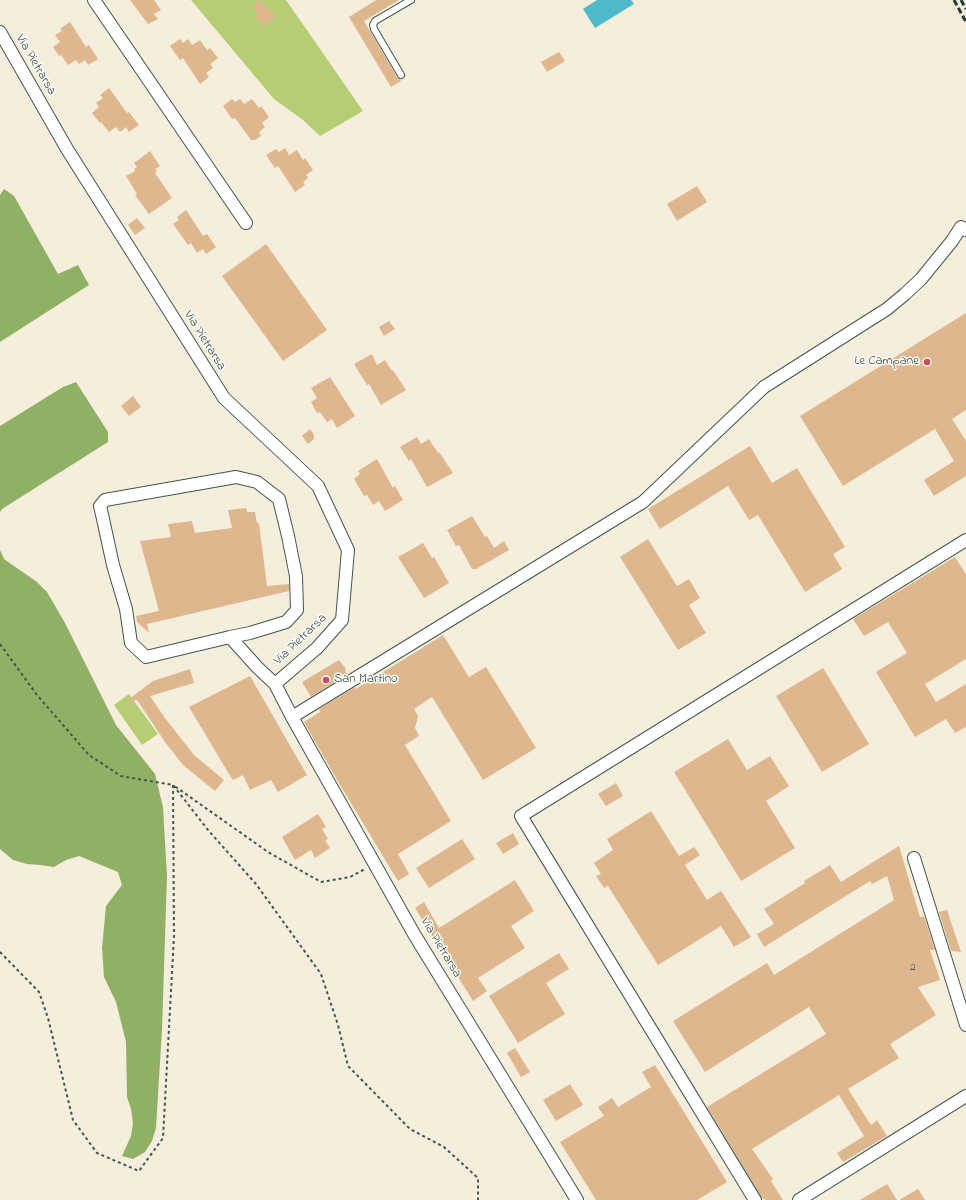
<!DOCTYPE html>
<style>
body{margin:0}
canvas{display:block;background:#f6eedc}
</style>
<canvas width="966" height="1200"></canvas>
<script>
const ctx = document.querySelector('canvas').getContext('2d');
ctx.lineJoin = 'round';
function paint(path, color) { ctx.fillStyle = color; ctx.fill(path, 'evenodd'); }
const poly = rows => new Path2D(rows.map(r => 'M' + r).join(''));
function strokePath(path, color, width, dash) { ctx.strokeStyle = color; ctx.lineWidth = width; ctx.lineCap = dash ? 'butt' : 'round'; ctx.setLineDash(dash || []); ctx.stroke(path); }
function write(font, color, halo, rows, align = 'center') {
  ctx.font = font + ' "Indie Flower",sans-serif'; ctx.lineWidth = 3; ctx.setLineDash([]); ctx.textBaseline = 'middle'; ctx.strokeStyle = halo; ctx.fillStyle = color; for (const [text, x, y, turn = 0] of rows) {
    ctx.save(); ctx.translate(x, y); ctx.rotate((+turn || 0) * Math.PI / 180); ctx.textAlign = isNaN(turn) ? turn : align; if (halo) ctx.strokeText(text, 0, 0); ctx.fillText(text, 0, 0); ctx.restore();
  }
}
paint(poly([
 [191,0,286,0,363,111,320,136,303,120,274,99],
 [129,694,158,734,142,745,114,705]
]), '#b6ce73');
paint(poly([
 [4,189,14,196,58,274,78,265,89,285,0,342,0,195],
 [76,382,108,432,108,442,2,509,0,512,0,426,63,387],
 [0,550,4,559,37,582,47,592,65,623,116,725,155,774,163,807,167,876,162,1030,156,1128,152,1141,145,1152,133,1159,122,1156,131,1136,133,1123,131,1109,127,1097,126,1042,116,1002,104,977,102,948,106,906,122,885,118,872,79,856,66,860,54,867,40,865,27,864,13,860,0,849]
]), '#90b165');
paint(poly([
 [597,0,631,0,634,4,595,28,583,9]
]), '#4db9c9');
paint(poly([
 [130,0,154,0,161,10,154,14,158,19,148,24],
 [260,0,276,16,264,26,255,15,258,12,252,5],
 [376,0,399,0,364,21,397,77,401,81,391,87,349,17],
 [70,22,86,47,89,45,98,59,88,65,85,60,79,64,76,60,68,65,61,55,59,56,53,47,60,42,55,35,62,31,60,29],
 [180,39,183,43,188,39,192,45,200,40,207,50,210,48,218,58,210,64,213,68,206,73,209,77,200,84,183,58,180,60,170,46],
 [559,52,565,61,547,72,541,62],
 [109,88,127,113,129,112,139,125,129,132,126,127,120,132,116,127,109,132,101,122,100,123,92,113,99,107,96,103,103,98,100,95],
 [232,99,235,102,240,99,244,104,252,99,259,108,261,106,269,117,262,123,265,127,259,132,261,136,255,140,251,140,235,118,232,119,223,106],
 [285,148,289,155,297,150,303,160,305,158,313,170,306,175,308,178,303,182,305,185,295,192,278,166,275,168,266,155,276,149,279,152],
 [150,151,160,166,155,169,157,171,155,173,172,198,149,214,135,195,137,194,126,176,135,171,134,169,137,167,134,163],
 [697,186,707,202,677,221,667,204],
 [186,210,203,236,207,234,216,247,206,254,203,249,197,253,191,243,188,245,173,224,179,220,177,217],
 [137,218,145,228,135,235,128,225],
 [266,244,327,330,283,361,222,276],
 [966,313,966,410,952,419,966,441,966,476,934,496,924,480,954,461,935,429,843,486,800,416],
 [389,321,395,329,384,336,379,327],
 [372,354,377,365,385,360,392,371,393,370,406,390,381,405,369,384,367,385,354,364],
 [330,377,355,416,337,428,332,419,327,422,320,412,317,413,311,402,317,398,311,388],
 [133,396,141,407,129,416,121,406],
 [310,429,314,435,314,439,308,444,302,436],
 [417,437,421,444,429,439,438,453,439,452,453,473,427,487,411,459,409,461,400,447],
 [750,446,772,483,797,468,845,547,833,554,842,569,805,592,758,515,749,520,728,486,660,529,648,509],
 [377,459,393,488,395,486,403,500,385,511,379,501,373,505,367,495,364,496,354,479,360,474,358,471],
 [246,508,247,512,255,512,257,523,259,523,267,586,289,584,289,591,147,624,149,633,137,622,136,616,159,611,140,541,171,537,168,524,192,521,195,533,232,528,228,510],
 [472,516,485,537,487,536,494,548,504,541,509,550,476,569,472,569,459,545,456,546,447,530],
 [648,539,677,586,689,579,700,598,689,605,706,633,678,650,620,557],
 [423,543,432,558,434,557,449,583,424,598,398,557],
 [955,557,966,574,966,659,925,684,936,702,966,684,966,727,955,733,946,719,915,737,876,672,907,653,888,622,864,636,853,619],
 [443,635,469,677,486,667,536,748,483,780,432,697,414,709,418,716,415,728,419,736,405,745,451,821,398,854,409,874,398,881,340,785,304,722,320,712,319,709,355,687,356,689],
 [339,660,346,669,345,670,347,674,311,697,302,682],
 [823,668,869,744,822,772,776,696],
 [190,669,194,683,150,696,165,718,194,755,224,780,215,791,183,765,165,742,137,700,125,702,153,681],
 [250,676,307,775,278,792,271,780,250,790,243,775,233,780,229,774,189,707],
 [728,739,747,770,770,756,789,786,766,801,795,848,741,881,674,772],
 [616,783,623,796,606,806,598,794],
 [651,811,679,856,694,847,700,855,685,865,707,900,721,891,751,937,734,947,721,926,658,965,608,886,604,888,596,876,601,874,594,863,613,850,607,839],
 [318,814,326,827,322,829,328,839,325,840,330,848,315,858,311,850,295,860,282,837],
 [513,833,519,844,503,854,496,843],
 [462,839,475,859,429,888,416,868],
 [899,846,920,917,924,916,935,950,930,950,940,980,918,987,936,1015,890,1044,899,1058,848,1089,871,1125,877,1120,887,1136,843,1162,837,1153,864,1136,839,1095,752,1149,773,1179,771,1181,783,1200,766,1200,762,1198,707,1107,826,1034,809,1007,705,1072,673,1021,767,963,774,975,894,900,887,876,872,884,870,881,764,947,757,934,774,924,764,909,805,883,804,881,830,865,841,882],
 [515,880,534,911,511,926,525,948,478,978,487,991,473,1001,415,908,424,902,439,928],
 [947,910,961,952,951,951,939,912],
 [559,953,569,969,546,983,565,1014,518,1043,489,996],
 [515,1048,530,1072,521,1077,507,1053],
 [655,1065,727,1182,697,1200,596,1200,560,1142,604,1116,598,1107,612,1098,618,1107,651,1087,642,1072],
 [570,1084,583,1105,556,1121,543,1100],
 [887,1184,897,1200,860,1200],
 [918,1189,925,1200,899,1200]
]), '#deb78e');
const lane = poly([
 [401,75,374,29,373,25,375,21,411,0]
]);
const street = poly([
 [94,0,246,223],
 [0,32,67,149,224,398,318,486,348,550,342,620,317,648,275,684,292,717,414,934,577,1200],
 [230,637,250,633,286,622,297,610,296,576,288,536,279,499,257,482,236,477,105,500,100,506,103,519,113,565,126,609,131,643,146,657,230,637,257,667,275,684],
 [292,717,643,502,764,387,887,309,905,294,921,279,952,241,961,227,966,230],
 [914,858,966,1025],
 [755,1200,521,816,966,540],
 [799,1200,966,1096]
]);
strokePath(lane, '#3f584d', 8);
strokePath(street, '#3f584d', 14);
strokePath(poly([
 [0,644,37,695,89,755,121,776,173,785,208,830,256,884,321,974,338,1025,348,1066,410,1129,444,1147,478,1178,478,1200],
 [0,952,39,992,48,1018,73,1120,97,1153,139,1171,163,1138,174,936,173,785,268,852,321,882,350,877,365,869]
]), '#3f584d', 2, [3, 3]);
strokePath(lane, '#fff', 6);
strokePath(street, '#fff', 12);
strokePath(poly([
 [954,0,966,22],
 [961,0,966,9]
]), '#1f3d34', 3, [6, 3]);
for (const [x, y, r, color] of [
 [927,362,4,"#d1495b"],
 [326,680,4,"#d1495b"]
]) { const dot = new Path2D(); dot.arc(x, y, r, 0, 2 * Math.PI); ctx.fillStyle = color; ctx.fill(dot); strokePath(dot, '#fdfcf7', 1.5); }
write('11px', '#4f5c4a', null, [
 ["2",913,968]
]);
write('13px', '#1f3d34', '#fdfcf7', [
 ["Via Pietrarsa",35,65,60],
 ["Via Pietrarsa",204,341,58],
 ["Via Pietrarsa",301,640,-44],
 ["Via Pietrarsa",440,948,59]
]);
write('13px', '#1f3d34', '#fdfcf7', [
 ["Le Campane",919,362],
 ["San Martino",334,680,"left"]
], 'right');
</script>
